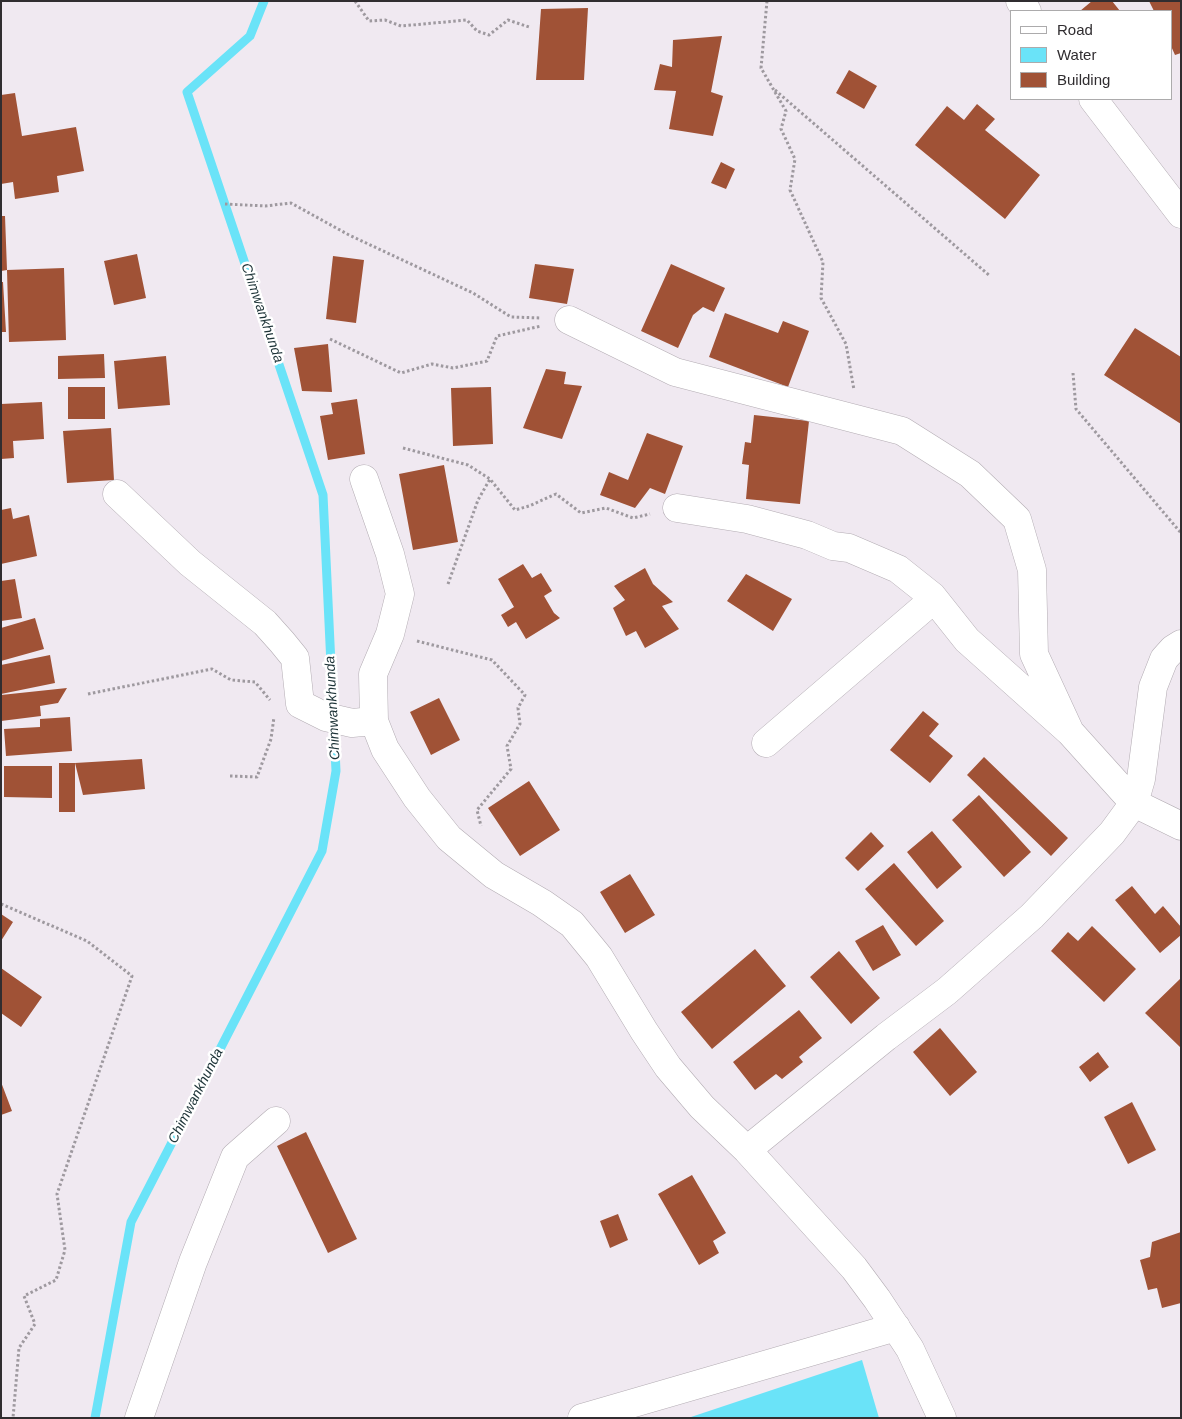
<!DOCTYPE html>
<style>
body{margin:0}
#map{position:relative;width:1182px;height:1419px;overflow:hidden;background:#f0e9f1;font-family:Arial,sans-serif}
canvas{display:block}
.frame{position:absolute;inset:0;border:2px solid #302d30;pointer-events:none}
.legend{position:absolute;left:1010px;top:10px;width:162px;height:90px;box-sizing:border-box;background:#fff;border:1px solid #acabac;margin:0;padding:6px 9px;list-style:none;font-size:15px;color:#302d30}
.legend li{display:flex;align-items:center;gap:10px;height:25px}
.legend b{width:25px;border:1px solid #acabac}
</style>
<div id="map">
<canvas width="1182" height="1419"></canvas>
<div class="frame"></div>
<ul class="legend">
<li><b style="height:6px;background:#fff"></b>Road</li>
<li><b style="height:14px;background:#6ae3f8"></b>Water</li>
<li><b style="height:14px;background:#a05236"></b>Building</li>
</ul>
</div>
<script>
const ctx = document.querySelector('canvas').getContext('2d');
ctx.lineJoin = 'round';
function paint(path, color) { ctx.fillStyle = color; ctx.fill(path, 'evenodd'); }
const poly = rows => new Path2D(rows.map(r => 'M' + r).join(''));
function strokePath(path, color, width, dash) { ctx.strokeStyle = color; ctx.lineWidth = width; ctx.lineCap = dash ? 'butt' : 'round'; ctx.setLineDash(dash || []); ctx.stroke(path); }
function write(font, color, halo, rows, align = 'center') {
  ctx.font = font + ' Arial,sans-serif'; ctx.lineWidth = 5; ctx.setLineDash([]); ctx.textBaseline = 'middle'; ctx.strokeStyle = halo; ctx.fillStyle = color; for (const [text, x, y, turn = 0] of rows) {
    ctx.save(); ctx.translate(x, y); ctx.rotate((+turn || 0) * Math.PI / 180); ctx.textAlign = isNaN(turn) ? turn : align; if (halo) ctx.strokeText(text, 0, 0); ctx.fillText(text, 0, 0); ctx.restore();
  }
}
paint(poly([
 [862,1360,879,1418,688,1418]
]), '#6ae3f8');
strokePath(poly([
 [95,1418,131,1222,322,851,336,771,323,495,187,92,250,36,264,1]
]), '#6ae3f8', 9);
paint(poly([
 [1092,1,1112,1,1120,11,1080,11],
 [1149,1,1181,1,1181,53,1175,55,1171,46,1171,11,1154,11],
 [588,8,584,80,536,80,541,9],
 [722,36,711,92,723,96,713,136,669,129,676,91,654,90,660,64,672,67,673,40],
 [849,70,877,86,864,109,836,93],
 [15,93,22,136,76,127,84,171,57,176,59,192,15,199,13,182,1,184,1,95],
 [977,104,995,119,985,130,1040,175,1005,219,915,145,947,106,964,120],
 [721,162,735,169,726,189,711,183],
 [1,216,5,216,7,270,1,271],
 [137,254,146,298,114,305,104,261],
 [333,256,364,260,356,323,326,319],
 [535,264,574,269,567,304,529,298],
 [671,264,725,288,714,312,703,307,693,315,678,348,641,331],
 [64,268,66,340,9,342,7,270],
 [1,282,3,282,6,332,1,332],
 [725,313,778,333,783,321,809,331,788,387,709,357],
 [1135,328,1181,357,1181,424,1104,375],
 [328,344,332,392,302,391,294,348],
 [104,354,105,378,58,379,58,356],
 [166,356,170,405,118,409,114,361],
 [546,369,566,372,564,384,582,386,562,439,523,428],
 [68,387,105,387,105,419,68,419],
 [491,387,493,444,453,446,451,388],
 [357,399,365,454,328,460,320,416,333,414,331,403],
 [42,402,44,439,13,441,14,458,1,459,1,404],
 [754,415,809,421,800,504,746,499,749,465,742,464,745,442,751,443],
 [111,428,114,480,67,483,63,431],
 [647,433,683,446,665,494,650,488,635,508,600,495,609,472,628,480],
 [444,465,458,542,413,550,399,474],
 [11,508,13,519,29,515,37,556,1,564,1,510],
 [523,564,532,578,541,573,552,591,544,596,554,613,560,618,526,639,516,622,508,627,501,615,514,607,498,579],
 [645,568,653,584,673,602,662,606,679,629,645,648,636,631,626,636,613,608,625,600,614,586],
 [746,574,792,599,773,631,727,601],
 [15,579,22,618,1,621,1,581],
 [35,618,44,649,1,661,1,628],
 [50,655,55,683,1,694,1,665],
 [67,688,58,703,40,706,41,716,1,721,1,695],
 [439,698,460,740,431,755,410,712],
 [923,711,939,724,929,736,953,756,930,783,890,750],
 [70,717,72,751,6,756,4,729,40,727,40,719],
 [984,757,1068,838,1051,856,967,775],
 [142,759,145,789,83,795,75,763],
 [59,763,75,763,75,812,59,812],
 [4,766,52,766,52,798,4,797],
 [529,781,560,830,520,856,488,808],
 [979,795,1031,852,1004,877,952,820],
 [932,831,962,867,937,889,907,852],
 [871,832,884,846,858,871,845,858],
 [894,863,944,921,916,946,865,889],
 [630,874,655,915,625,933,600,892],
 [1132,886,1155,914,1163,906,1181,927,1181,935,1160,953,1115,900],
 [1,914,13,922,1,941],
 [883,925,901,955,873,971,855,941],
 [1092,926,1136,969,1104,1002,1051,951,1068,932,1078,941],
 [755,949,786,986,712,1049,681,1012],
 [839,951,880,998,851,1024,810,977],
 [1,968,42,997,21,1027,1,1013],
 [1181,978,1181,1048,1145,1013],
 [799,1010,822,1038,799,1057,803,1062,782,1079,776,1074,755,1090,733,1062],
 [940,1028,977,1072,950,1096,913,1052],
 [1098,1052,1109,1067,1090,1082,1079,1067],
 [1,1082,12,1111,1,1115],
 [1132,1102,1156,1150,1128,1164,1104,1117],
 [306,1132,357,1239,328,1253,277,1146],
 [692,1175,726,1233,713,1241,719,1253,699,1265,658,1194],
 [618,1214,628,1240,610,1248,600,1221],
 [1181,1232,1181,1303,1162,1308,1157,1288,1148,1290,1140,1260,1150,1257,1152,1242]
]), '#a05236');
const minor = poly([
 [1020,1,1027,11],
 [1093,99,1181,214],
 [569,320,675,372,902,431,970,474,1017,519,1032,570,1034,654,1070,732],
 [364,479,390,554,400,594,390,634,373,674,374,721,385,749,417,798,449,838,494,875,542,903,572,924,599,957,644,1031,668,1067,702,1107,747,1150,854,1268,877,1299,910,1349,942,1418],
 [117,494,190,563,265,623,282,642,295,658,300,704,326,717,352,723,374,721],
 [677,508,747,519,807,535,833,546,849,548,898,569,932,596,967,640,1070,732,1134,803,1181,826],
 [766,743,934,599],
 [747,1150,886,1037,947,991,1032,916,1112,833,1134,803,1141,779,1153,687,1164,659,1173,649,1181,644],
 [139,1418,193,1262,235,1157,276,1121],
 [582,1418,896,1327]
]);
strokePath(minor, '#b3acb3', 29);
strokePath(poly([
 [355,1,369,21,385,20,401,26,467,20,477,31,489,35,508,20,529,27],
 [767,1,761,68,786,111,781,129,795,159,790,190,823,262,821,298,846,344,854,390],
 [775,90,990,276],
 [225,204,265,206,291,203,349,235,473,293,511,317,541,318],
 [330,339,401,373,432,364,453,368,487,361,497,336,541,326],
 [1073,373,1076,409,1181,533],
 [403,448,468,465,490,479,515,510,529,506,556,494,581,513,606,508,633,518,650,514],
 [448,584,478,500,490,479],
 [417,641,492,660,525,695,518,708,520,724,507,746,511,769,477,810,481,826],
 [88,694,212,669,231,680,255,682,270,700],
 [230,776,257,777,271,739,274,717],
 [1,904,87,941,132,976,57,1194,65,1250,56,1280,24,1296,35,1324,19,1348,13,1418]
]), '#9e999f', 3, [2.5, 2.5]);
strokePath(minor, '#fff', 28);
write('italic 14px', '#1e3438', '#fff', [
 ["Chimwankhunda",262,313,71],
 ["Chimwankhunda",333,708,-93],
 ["Chimwankhunda",196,1096,-63]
]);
</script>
